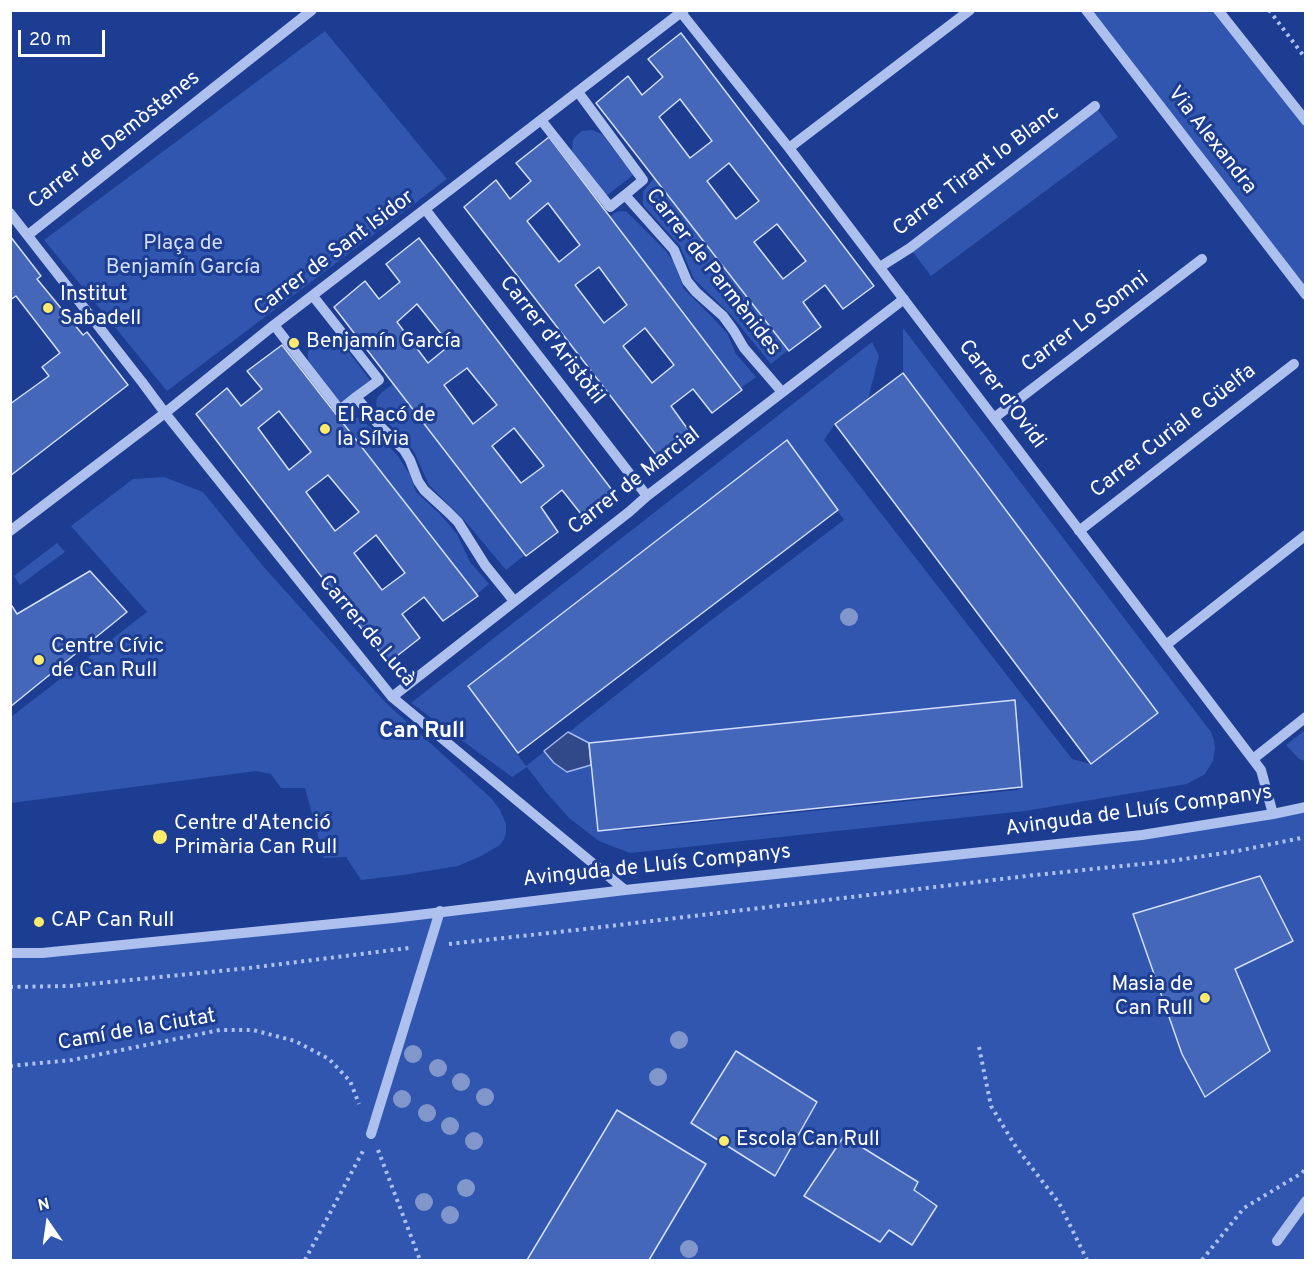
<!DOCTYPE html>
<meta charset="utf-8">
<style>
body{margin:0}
#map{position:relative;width:1316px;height:1271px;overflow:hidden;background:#1c3d91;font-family:Overpass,sans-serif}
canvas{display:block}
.frame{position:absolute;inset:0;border:12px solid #fff;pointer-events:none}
.north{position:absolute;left:18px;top:1193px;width:60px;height:60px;-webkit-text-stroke:4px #1c3d91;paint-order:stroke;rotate:347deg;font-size:16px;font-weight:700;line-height:24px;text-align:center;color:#fff}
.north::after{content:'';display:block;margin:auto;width:21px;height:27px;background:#fff;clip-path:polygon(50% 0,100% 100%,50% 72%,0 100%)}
.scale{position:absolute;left:18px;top:30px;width:87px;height:27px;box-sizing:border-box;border:3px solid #fff;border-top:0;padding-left:8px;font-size:18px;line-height:21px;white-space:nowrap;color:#fff;-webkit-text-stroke:4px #1c3d91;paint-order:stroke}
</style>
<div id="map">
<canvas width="1316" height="1271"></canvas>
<div class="frame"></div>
<div class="north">N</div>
<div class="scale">20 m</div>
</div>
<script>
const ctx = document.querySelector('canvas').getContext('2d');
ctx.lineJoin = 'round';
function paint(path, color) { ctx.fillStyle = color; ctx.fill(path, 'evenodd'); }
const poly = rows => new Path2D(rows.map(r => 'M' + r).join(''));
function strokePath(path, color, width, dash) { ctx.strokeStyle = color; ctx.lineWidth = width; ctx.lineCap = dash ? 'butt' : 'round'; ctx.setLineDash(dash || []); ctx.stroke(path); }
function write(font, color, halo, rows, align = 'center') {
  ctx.font = font + ' Overpass,sans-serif'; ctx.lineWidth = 6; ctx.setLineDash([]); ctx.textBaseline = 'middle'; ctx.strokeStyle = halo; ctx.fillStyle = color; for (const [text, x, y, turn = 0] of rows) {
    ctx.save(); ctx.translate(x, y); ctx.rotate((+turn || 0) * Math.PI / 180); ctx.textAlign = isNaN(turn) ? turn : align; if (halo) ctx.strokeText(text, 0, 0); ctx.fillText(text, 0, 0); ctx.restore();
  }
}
paint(poly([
 [1087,11,1218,11,1305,121,1305,295],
 [325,31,447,179,167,391,44,240],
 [1095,106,1118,137,931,276,910,248],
 [592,130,602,134,633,175,605,197,573,155,572,150,573,140,576,136,582,131],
 [654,178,788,350,771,364,731,315,694,279,680,246,643,205,643,192],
 [621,211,627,212,665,250,673,261,684,289,713,318,727,333,736,354,756,377,741,388,610,216,616,212],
 [903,328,1211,732,1214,740,1215,749,1213,761,1205,774,1187,784,1025,811,630,853,599,841,569,818,546,792,527,767,512,777,411,703,872,342,879,356,868,399,835,424,824,440,1072,759,1091,764,1157,714,903,373],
 [787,441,844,520,710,621,526,766,468,686],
 [1014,700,1022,787,1017,790,627,830,598,830,590,743],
 [325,337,333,338,345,347,370,380,341,403,313,369,308,360,308,351,312,343,319,338],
 [393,384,525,555,506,570,465,521,429,485,414,452,406,441,386,421,378,411,376,405,377,398,382,392],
 [348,417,354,417,359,418,370,427,398,456,410,475,416,492,439,513,457,534,470,562,489,584,477,594,342,422],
 [164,477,203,492,263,566,385,702,492,799,500,810,506,824,506,832,504,839,500,845,481,856,458,866,403,875,361,880,346,857,324,858,305,788,281,788,271,774,256,771,11,803,11,717,147,612,71,526,133,479],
 [57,543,65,552,20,585,14,576],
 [1305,730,1305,761,1299,759,1286,745],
 [1305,807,1305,1260,11,1260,10,953,1142,835]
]), '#3056af');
const water = poly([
 [568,732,589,743,591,765,567,772,554,763,544,751,568,732]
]);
paint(water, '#314988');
strokePath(water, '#a0b9f0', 1.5);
const building = poly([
 [681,33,874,286,843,309,825,285,803,302,821,327,789,351,596,103,628,76,642,95,663,77,648,59,681,33],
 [680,99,712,141,690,158,659,117,680,99],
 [729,163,759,201,736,219,707,181,729,163],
 [777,224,806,261,783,279,754,242,777,224],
 [549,137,742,390,712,413,693,389,671,406,689,431,657,456,464,207,496,180,510,199,531,181,516,163,549,137],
 [548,203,580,245,559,262,527,221,548,203],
 [599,267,627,305,604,323,575,285,599,267],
 [645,328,674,365,652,383,623,346,645,328],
 [10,236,41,276,37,279,83,335,87,332,128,385,10,476,10,404,49,376,42,367,60,353,16,296,10,300,10,236],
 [419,238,612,490,581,514,562,490,541,507,558,532,526,556,334,307,365,281,379,299,400,282,386,264,419,238],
 [417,304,450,345,428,363,397,322,417,304],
 [467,368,497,405,473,424,444,385,467,368],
 [514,428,544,466,521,483,492,446,514,428],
 [282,345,478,596,443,621,424,597,402,614,420,638,388,663,196,414,227,388,241,406,262,389,247,371,282,345],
 [279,411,311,452,289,470,258,428,279,411],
 [328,475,359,512,335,531,306,492,328,475],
 [376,535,405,573,382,590,354,553,376,535],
 [903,373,1158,713,1091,764,835,424,903,373],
 [787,440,838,510,518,753,468,686,787,440],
 [90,571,127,612,10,707,10,607,12,606,17,614,90,571],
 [1015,700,1022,787,598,831,589,743,1015,700],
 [1260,876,1293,941,1235,969,1270,1051,1205,1097,1182,1054,1133,914,1260,876],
 [736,1051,817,1102,775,1176,691,1123,736,1051],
 [617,1110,706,1164,649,1260,527,1260,617,1110],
 [844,1136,918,1182,914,1190,937,1206,912,1245,889,1230,880,1242,804,1196,844,1136]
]);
paint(building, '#4567b9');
strokePath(building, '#d3defa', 1.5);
strokePath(poly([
 [1269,10,1306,59],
 [449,944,585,929,1035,875,1171,861,1237,851,1306,837],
 [10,987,70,986,249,968,409,948],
 [979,1047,991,1106,1016,1147,1059,1203,1087,1260],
 [10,1066,72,1060,220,1030,253,1030,295,1041,329,1059,350,1081,359,1104],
 [378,1150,420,1260],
 [305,1260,363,1151],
 [1202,1260,1244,1208,1302,1173,1306,1168]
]), '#adc0ee', 4, [3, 4.5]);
strokePath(poly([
 [679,10,789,148,1261,770,1273,814],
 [1086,10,1306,295],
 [1218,10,1306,121],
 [578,92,643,180,625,195],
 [541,120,610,207,625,195,666,241,674,250,687,281,696,292,723,316,734,331,744,348,782,392],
 [789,148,970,10],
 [425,209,647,496],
 [10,213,142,382,165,413,392,697,625,890],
 [28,235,312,10],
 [880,267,910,248,1095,106],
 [313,296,379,380,356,397],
 [274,325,340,410,356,397,379,425,404,450,410,460,418,481,424,490,448,512,458,522,485,565,514,601],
 [994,418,1202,259],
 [10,531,165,413,274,325,684,10],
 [1079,531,1294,364],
 [1166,645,1306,535],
 [392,697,629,512,647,496,904,299],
 [1253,759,1306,717],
 [10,953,42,953,393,918,625,890,1142,835,1273,814,1306,807],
 [371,1134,440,911],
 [1277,1241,1306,1201]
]), '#adc0ee', 10);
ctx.fillStyle = '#8196cb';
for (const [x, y] of [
 [849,617],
 [679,1040],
 [413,1054],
 [438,1068],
 [658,1077],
 [461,1082],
 [485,1097],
 [402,1099],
 [427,1113],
 [450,1126],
 [474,1141],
 [466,1188],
 [424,1202],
 [450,1215],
 [689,1249]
]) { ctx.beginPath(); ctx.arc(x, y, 9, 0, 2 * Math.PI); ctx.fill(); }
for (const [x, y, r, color] of [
 [48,308,6,"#feeb6b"],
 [294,343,6,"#feeb6b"],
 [325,429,6,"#feeb6b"],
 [39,660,6,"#feeb6b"],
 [160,837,8,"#feeb6b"],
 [39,922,6,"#feeb6b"],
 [1205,998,6,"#feeb6b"],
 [724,1141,6,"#feeb6b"]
]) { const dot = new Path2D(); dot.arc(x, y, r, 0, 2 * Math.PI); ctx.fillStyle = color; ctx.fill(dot); strokePath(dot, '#1c3d91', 2); }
write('21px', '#fff', '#1c3d91', [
 ["Carrer de Demòstenes",115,141,-38],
 ["Via Alexandra",1211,141,52],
 ["Carrer Tirant lo Blanc",977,172,-37],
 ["Carrer de Sant Isidor",335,254,-37],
 ["Carrer de Parmènides",712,273,52],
 ["Carrer Lo Somni",1086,323,-37],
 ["Carrer d'Aristòtil",551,341,52],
 ["Carrer d'Ovidi",1001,395,53],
 ["Carrer Curial e Güelfa",1174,432,-38],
 ["Carrer de Marcial",635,482,-38],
 ["Carrer de Lucà",366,632,50],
 ["Avinguda de Lluís Companys",1139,812,-8],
 ["Avinguda de Lluís Companys",657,867,-6],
 ["Camí de la Ciutat",137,1031,-10]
]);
write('21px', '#d3defa', '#1c3d91', [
 ["Plaça de",183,245],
 ["Benjamín García",183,269]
]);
write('21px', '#fff', '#1c3d91', [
 ["Institut",60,296],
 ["Sabadell",60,320],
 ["Benjamín García",306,343],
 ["El Racó de",337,417],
 ["la Sílvia",337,441],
 ["Centre Cívic",51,648],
 ["de Can Rull",51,672],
 ["Centre d'Atenció",174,825],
 ["Primària Can Rull",174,849],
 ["CAP Can Rull",51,922],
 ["Masia de",1193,986,"right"],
 ["Can Rull",1193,1010,"right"],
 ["Escola Can Rull",736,1141]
], 'left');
write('bold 22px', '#fff', '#1c3d91', [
 ["Can Rull",422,733]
]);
</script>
